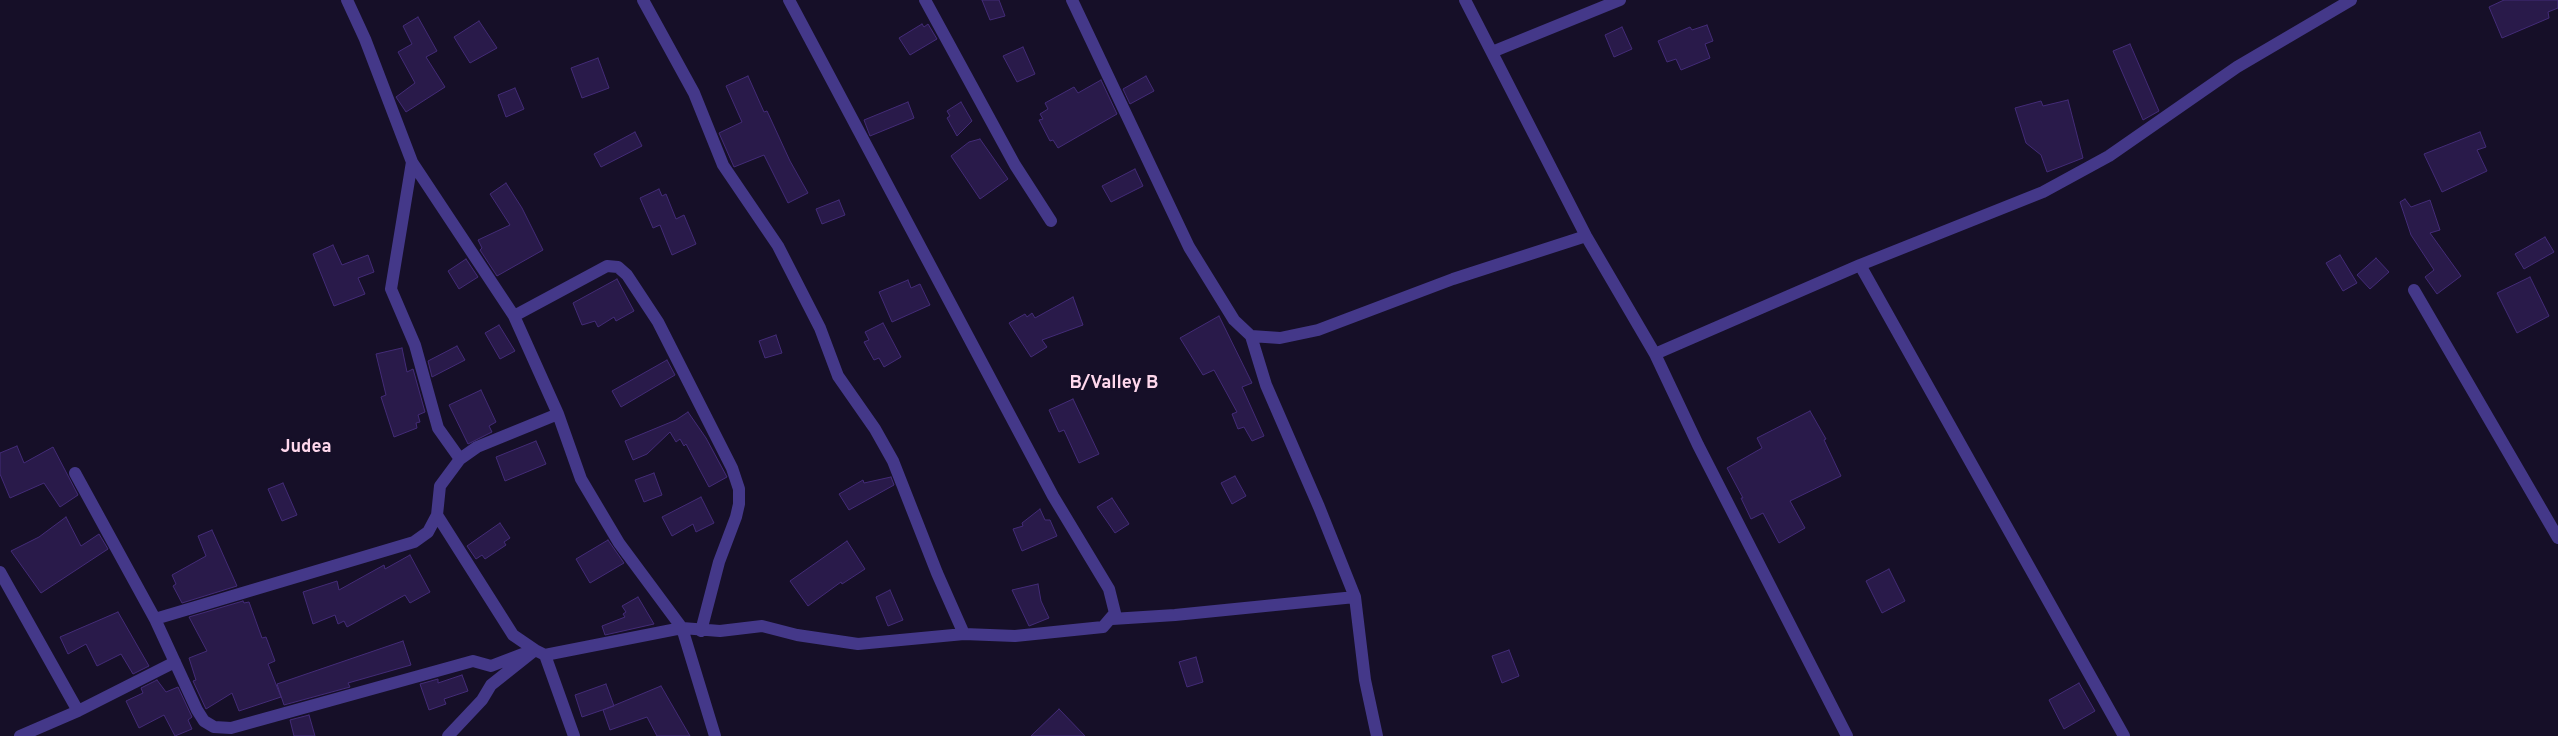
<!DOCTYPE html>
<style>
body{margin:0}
canvas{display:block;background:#160f28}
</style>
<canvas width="2558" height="736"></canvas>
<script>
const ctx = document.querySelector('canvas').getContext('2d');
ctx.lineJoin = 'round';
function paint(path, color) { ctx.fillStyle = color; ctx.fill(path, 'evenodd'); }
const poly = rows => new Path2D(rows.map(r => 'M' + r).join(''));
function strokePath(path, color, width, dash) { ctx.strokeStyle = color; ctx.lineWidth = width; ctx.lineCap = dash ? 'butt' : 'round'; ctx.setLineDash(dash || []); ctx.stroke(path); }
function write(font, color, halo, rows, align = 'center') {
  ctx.font = font + ' Overpass,sans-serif'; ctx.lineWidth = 5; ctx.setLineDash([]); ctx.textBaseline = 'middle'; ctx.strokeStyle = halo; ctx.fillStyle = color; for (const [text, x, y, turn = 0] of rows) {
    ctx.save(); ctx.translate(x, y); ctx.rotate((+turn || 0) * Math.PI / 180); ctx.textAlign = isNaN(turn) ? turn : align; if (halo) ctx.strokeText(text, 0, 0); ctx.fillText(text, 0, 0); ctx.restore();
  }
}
const building = poly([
 [982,0,999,0,1005,16,990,20,982,0],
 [2504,0,2558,0,2558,8,2548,12,2549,18,2502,38,2489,7,2504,0],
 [418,17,437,51,426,57,445,87,406,112,396,97,415,83,398,52,412,44,403,26,418,17],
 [479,21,497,48,470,63,454,37,479,21],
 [922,24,924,27,928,24,937,39,910,55,899,38,922,24],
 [1707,25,1713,41,1705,44,1710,58,1681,70,1676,59,1667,62,1658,41,1690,27,1692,30,1707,25],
 [1622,27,1632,49,1614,57,1605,35,1622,27],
 [2130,44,2159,111,2143,120,2113,51,2130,44],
 [1023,47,1035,74,1017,82,1003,56,1023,47],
 [598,58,609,88,582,98,571,68,598,58],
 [748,76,764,112,767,111,790,161,808,193,788,203,764,155,734,167,719,133,742,122,726,86,748,76],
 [1146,76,1154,91,1130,104,1123,89,1146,76],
 [1101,80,1117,114,1058,148,1053,140,1050,141,1039,120,1043,119,1040,114,1048,109,1045,103,1074,87,1078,93,1101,80],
 [515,88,524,109,506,117,498,95,515,88],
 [2068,100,2083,158,2047,172,2041,155,2026,143,2015,108,2041,101,2043,106,2068,100],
 [908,102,914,118,870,136,864,120,908,102],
 [961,102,972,121,957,136,947,118,950,116,947,111,961,102],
 [635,132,642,146,601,167,594,154,635,132],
 [2480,132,2486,147,2477,150,2487,171,2442,192,2424,154,2480,132],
 [980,139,1008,179,980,199,951,156,969,142,980,139],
 [1135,169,1143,186,1111,202,1102,186,1135,169],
 [506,183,522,208,543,250,497,276,480,250,482,248,478,240,510,225,490,194,506,183],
 [659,189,662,196,666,194,676,219,684,215,696,244,672,255,660,225,653,228,640,198,659,189],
 [2405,199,2411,207,2430,200,2440,230,2430,233,2461,276,2437,294,2425,277,2434,270,2411,235,2400,202,2405,199],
 [839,200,845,215,822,224,816,209,839,200],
 [2545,237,2554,252,2524,269,2515,254,2545,237],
 [333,245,342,265,368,255,374,272,358,278,365,294,334,306,313,254,333,245],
 [2340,255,2357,283,2343,291,2326,263,2340,255],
 [2376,258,2389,272,2370,289,2357,275,2376,258],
 [466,259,478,277,459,289,448,271,466,259],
 [2530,277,2549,316,2517,333,2497,293,2530,277],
 [617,279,634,311,616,321,614,317,598,327,595,321,582,325,573,303,617,279],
 [908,280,911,288,920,284,930,305,892,322,879,292,908,280],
 [1073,297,1083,325,1042,340,1047,347,1031,357,1009,323,1025,314,1027,317,1032,313,1035,318,1073,297],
 [1219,316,1252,383,1242,387,1264,436,1252,441,1244,427,1238,429,1232,414,1237,412,1214,370,1203,375,1180,338,1219,316],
 [883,323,901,357,884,367,879,358,874,360,864,342,869,340,865,332,883,323],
 [499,325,515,351,500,359,485,333,499,325],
 [776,335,782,353,765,358,759,341,776,335],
 [457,346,465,360,432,377,428,361,457,346],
 [402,348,407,372,413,369,425,412,418,415,420,422,416,423,417,428,394,437,381,397,386,395,376,354,402,348],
 [667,360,675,375,621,407,612,391,667,360],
 [481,390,496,422,489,426,492,432,468,444,449,405,481,390],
 [1073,399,1099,454,1079,463,1064,430,1059,432,1049,410,1073,399],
 [1810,411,1826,439,1824,440,1841,476,1790,501,1805,528,1779,543,1763,513,1751,519,1741,498,1743,498,1727,468,1762,448,1757,438,1810,411],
 [688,412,706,438,727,477,709,487,686,444,684,446,680,439,676,442,670,432,647,454,633,460,625,441,676,420,688,412],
 [536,441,546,464,505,481,496,457,536,441],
 [17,446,24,463,53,447,78,495,60,507,44,483,10,498,0,474,0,453,17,446],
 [654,473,662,495,644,502,635,480,654,473],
 [1235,476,1246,496,1232,504,1221,483,1235,476],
 [891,477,894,485,849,510,839,494,863,480,864,483,891,477],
 [283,483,297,515,282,521,268,489,283,483],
 [701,497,714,523,696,532,693,524,672,536,662,517,701,497],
 [1112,498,1129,524,1115,533,1097,507,1112,498],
 [1040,509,1045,520,1050,520,1057,536,1022,551,1013,529,1023,526,1022,523,1040,509],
 [66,517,81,546,99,534,108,549,41,593,11,551,39,537,66,517],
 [500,523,510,538,504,542,506,545,485,559,482,555,476,559,467,546,500,523],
 [212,530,237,586,182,603,173,586,176,584,172,575,206,556,198,536,212,530],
 [608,540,624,563,590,583,576,559,608,540],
 [847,541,865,569,842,584,841,582,808,606,790,581,847,541],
 [410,555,430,592,410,603,405,595,347,627,344,621,338,624,335,615,313,624,303,592,337,581,339,590,384,565,385,569,410,555],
 [1889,569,1905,601,1882,613,1866,581,1889,569],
 [1038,584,1041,601,1049,618,1029,626,1012,590,1038,584],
 [890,590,903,620,888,626,876,597,890,590],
 [638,597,654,624,605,635,602,626,625,617,623,614,626,612,622,606,638,597],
 [243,601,244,603,249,602,262,638,266,637,275,661,268,664,281,697,239,711,232,693,206,709,193,681,196,680,189,658,207,651,189,617,243,601],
 [118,612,149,666,133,674,121,654,97,666,86,644,68,654,60,637,118,612],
 [403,641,411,665,348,683,350,687,284,705,277,684,403,641],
 [1509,650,1519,676,1502,683,1492,656,1509,650],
 [1196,657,1203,682,1187,687,1179,662,1196,657],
 [462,675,468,691,444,699,446,704,429,710,420,684,438,679,438,683,462,675],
 [157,680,166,692,178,687,192,717,188,720,192,729,175,736,164,715,139,728,126,701,143,693,141,688,157,680],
 [2079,683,2095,711,2064,729,2049,700,2079,683],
 [606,684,614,706,582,717,575,695,606,684],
 [661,686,690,736,657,736,647,717,610,730,603,710,661,686],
 [1059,709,1085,736,1031,736,1059,709],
 [309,715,315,736,294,736,290,720,309,715]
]);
paint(building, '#291a4a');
strokePath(building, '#432b77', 1);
strokePath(poly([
 [347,0,365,39,412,162,514,316,558,414,581,479,619,543,682,628,715,736],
 [643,0,694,93,723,165,778,246,820,328,838,376,875,429,893,461,937,573,964,634],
 [925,0,1015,165,1051,221],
 [1072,0,1189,247,1234,320,1251,336,1280,338,1318,330,1453,279,1586,236],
 [1465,0,1586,236,1655,354,1698,445,1847,736],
 [1492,52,1620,0],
 [412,162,391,289,415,345,438,428,460,459],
 [1860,265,2124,736],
 [2414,290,2558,538],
 [514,316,607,266,618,267,627,275,658,322,732,468,739,489,739,504,736,517,719,562,701,631],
 [1251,336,1266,385,1319,507,1355,597,1365,680,1377,736],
 [1655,354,1860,265,2043,192,2109,156,2237,67,2351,0],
 [75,473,155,619,197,710,204,721,214,727,231,728,473,661,491,666,525,653],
 [437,515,513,635,535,650],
 [0,572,78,711],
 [155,619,414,542,428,532,437,515,440,486,460,459,477,447,558,414],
 [1112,619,1175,615,1355,597],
 [545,655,574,736],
 [20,736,78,711,175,662],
 [448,736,482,700,491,685,535,650,545,655,682,628,720,631,762,626,797,635,858,644,964,634,1015,636,1103,627,1115,613,1109,589,1053,496,789,0]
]), '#443889', 12);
write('bold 18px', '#ffd8ed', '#160f28', [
 ["B/Valley B",1114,384],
 ["Judea",306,448]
]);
</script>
